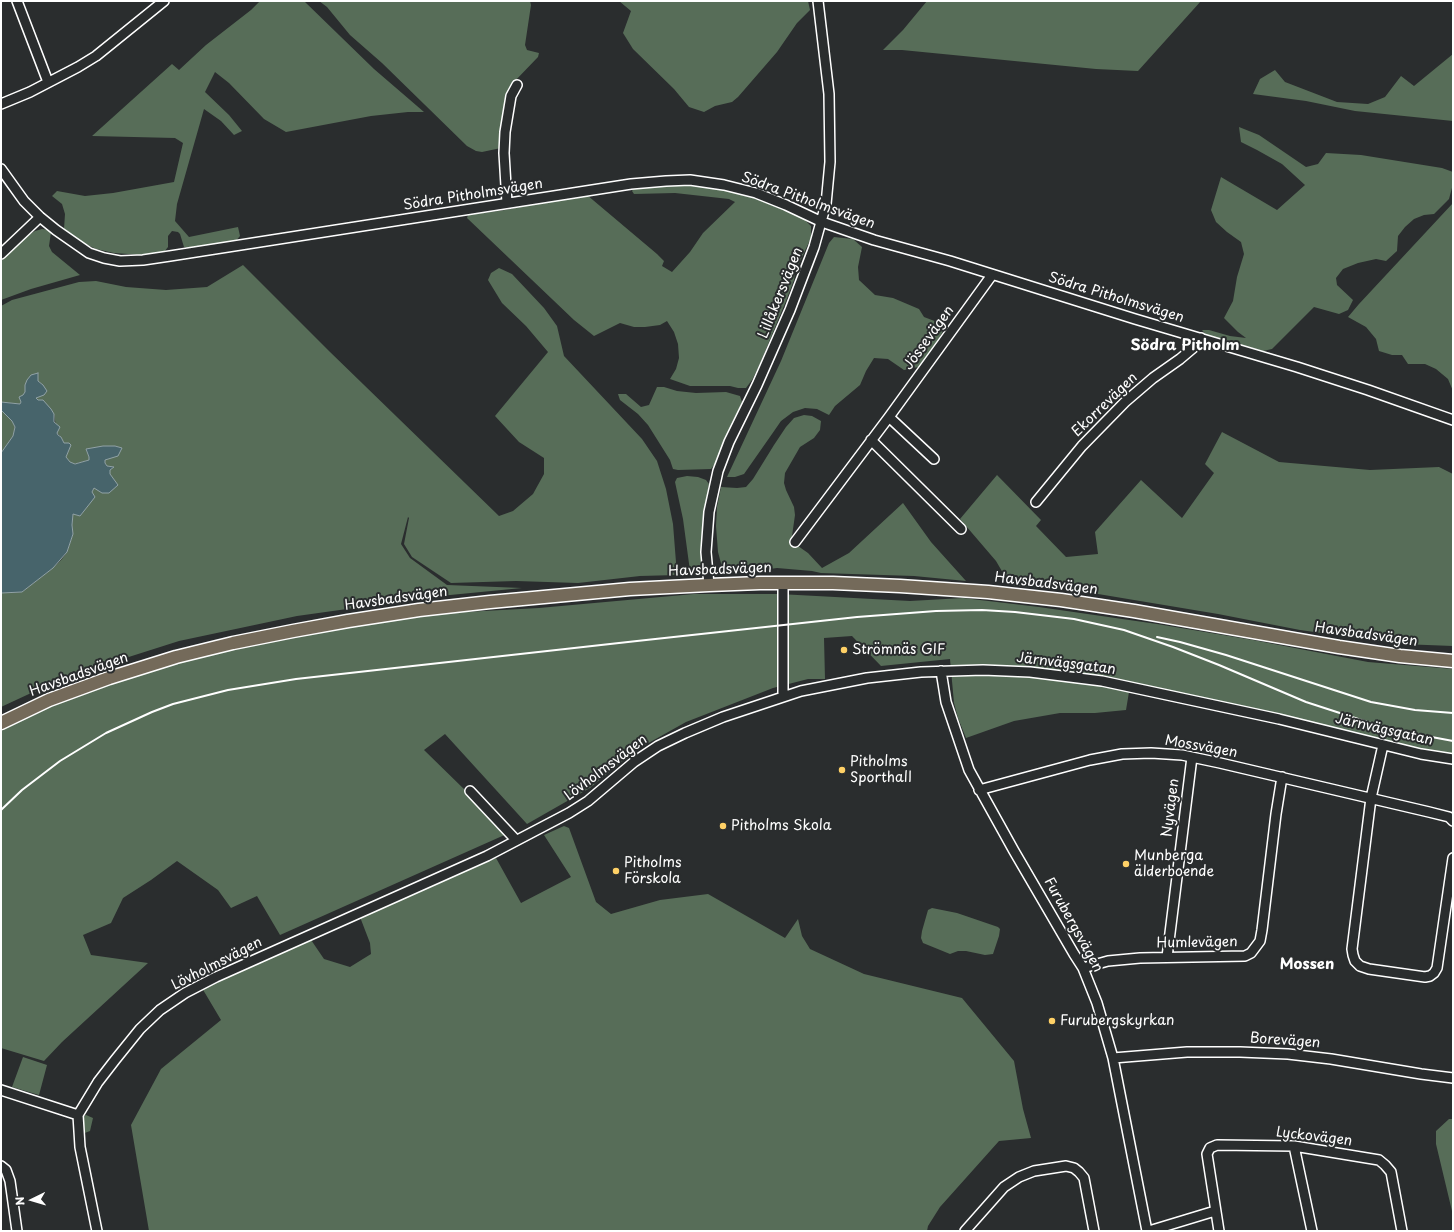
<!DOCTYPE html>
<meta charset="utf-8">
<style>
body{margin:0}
#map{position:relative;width:1454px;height:1232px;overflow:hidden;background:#2a2d2e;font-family:"Playpen Sans",sans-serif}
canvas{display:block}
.frame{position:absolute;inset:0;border:2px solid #fff;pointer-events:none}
.north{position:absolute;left:12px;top:1180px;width:40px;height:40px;-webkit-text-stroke:3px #2a2d2e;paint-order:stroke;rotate:265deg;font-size:11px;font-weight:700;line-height:16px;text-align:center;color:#fff}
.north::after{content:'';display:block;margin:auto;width:14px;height:18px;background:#fff;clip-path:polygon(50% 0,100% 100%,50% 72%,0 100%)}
</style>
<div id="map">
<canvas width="1454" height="1232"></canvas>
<div class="frame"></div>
<div class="north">N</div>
</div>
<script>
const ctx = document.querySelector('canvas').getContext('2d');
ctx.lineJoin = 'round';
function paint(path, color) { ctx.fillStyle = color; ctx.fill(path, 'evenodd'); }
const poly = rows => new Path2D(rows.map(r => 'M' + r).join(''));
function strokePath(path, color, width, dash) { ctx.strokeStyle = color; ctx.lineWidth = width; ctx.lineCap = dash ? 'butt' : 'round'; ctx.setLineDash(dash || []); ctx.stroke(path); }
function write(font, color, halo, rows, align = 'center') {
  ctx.font = font + ' "Playpen Sans",sans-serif'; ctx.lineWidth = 4; ctx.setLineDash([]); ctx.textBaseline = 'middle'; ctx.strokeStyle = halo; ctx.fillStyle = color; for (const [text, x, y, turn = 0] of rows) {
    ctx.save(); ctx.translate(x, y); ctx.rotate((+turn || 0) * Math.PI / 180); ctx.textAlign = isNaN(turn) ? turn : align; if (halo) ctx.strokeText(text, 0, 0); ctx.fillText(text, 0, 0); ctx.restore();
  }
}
paint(poly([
 [260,1,304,1,374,69,424,112,408,112,371,116,286,132,264,119,229,83,215,72,205,92,229,115,242,131,234,135,221,121,204,109,177,204,175,221,189,237,238,227,240,236,235,242,195,249,184,247,180,234,178,232,172,231,168,236,168,247,164,252,142,255,114,253,96,249,76,239,64,229,65,214,62,204,52,196,57,191,85,196,113,193,174,182,183,143,175,138,92,136,172,64,179,70,206,45,251,10],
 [319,1,530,1,531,5,525,45,527,50,539,53,538,57,513,83,506,99,501,148,482,152,476,151,467,146,382,63,350,35,327,7],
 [619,1,808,1,810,10,797,23,777,52,738,97,732,102,715,106,704,112,689,107,674,89,633,49,623,33,631,11],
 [927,1,1201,1,1138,71,1096,69,902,50,883,50,903,30],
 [1453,54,1453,121,1355,111,1306,101,1253,94,1260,79,1275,70,1285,82,1337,102,1368,104,1385,97,1401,76,1414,86],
 [1239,127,1259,135,1306,167,1318,164,1326,153,1361,155,1442,168,1453,172,1453,184,1449,199,1434,214,1424,215,1414,219,1405,227,1398,236,1397,251,1386,261,1376,259,1358,263,1343,269,1336,278,1337,285,1353,300,1348,310,1339,314,1314,307,1272,349,1263,351,1206,335,1202,330,1209,330,1230,336,1246,338,1238,332,1224,318,1233,301,1237,277,1244,254,1241,242,1227,232,1216,222,1211,210,1221,177,1277,210,1305,185,1282,164,1257,150,1241,142],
 [687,184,731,190,744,196,755,197,791,212,805,220,811,226,811,238,795,272,794,280,786,301,759,366,752,380,746,388,738,388,730,386,690,386,670,379,676,369,679,358,678,344,674,332,667,321,660,325,645,327,634,327,620,323,594,336,574,320,467,218,468,215,505,210,569,197,587,195,657,254,664,261,662,266,672,272,690,252,703,233,735,202,729,199,675,193,634,194,632,191,634,188,644,186],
 [1453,203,1453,391,1448,379,1436,369,1425,364,1408,364,1402,355,1392,355,1379,351,1376,339,1366,327,1348,317,1359,304],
 [42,229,49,230,51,232,49,246,52,252,80,275,31,289,1,300,1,260,27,236,35,231],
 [834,237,853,239,862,247,858,267,859,280,875,295,893,298,919,309,924,317,945,325,942,333,923,366,904,370,888,359,874,358,866,371,860,385,835,406,829,415,817,409,805,408,793,412,781,421,772,434,744,474,735,477,727,477,781,361,829,243],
 [243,265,329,351,499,516,513,511,533,494,544,474,544,458,519,442,495,416,548,352,526,326,502,303,488,280,491,273,499,268,512,274,544,308,557,326,564,356,642,439,657,461,666,489,673,524,677,575,640,576,578,583,516,581,451,583,412,557,404,544,409,518,408,517,401,544,410,558,447,585,522,588,440,596,297,616,179,641,113,662,29,694,1,707,1,593,22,592,53,568,62,559,67,552,73,534,72,525,73,514,80,516,91,501,92,492,94,488,115,483,110,474,110,470,114,467,107,466,105,463,105,460,121,448,114,446,86,449,89,457,89,460,74,464,70,462,66,457,68,450,67,443,64,443,61,437,57,433,54,414,36,398,43,385,38,381,38,375,25,385,25,392,20,404,1,402,1,306,12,300,79,282,96,281,126,287,166,290,207,287],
 [657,387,664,387,677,391,696,393,726,392,740,396,742,402,717,461,711,469,678,470,673,469,670,460,648,425,638,414,620,400,618,394,626,394,641,407,649,405],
 [1,410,12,421,15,427,13,436,1,453],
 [804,415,812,416,821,421,820,430,814,438,800,447,785,473,784,483,786,490,794,507,795,515,792,536,798,546,808,553,822,568,849,553,903,503,931,542,966,581,914,576,821,573,812,571,777,568,741,573,729,572,722,567,718,552,716,526,717,507,721,487,737,488,746,487,753,479,774,445,786,427,794,418],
 [1222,432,1279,462,1370,470,1439,467,1453,474,1453,646,1401,644,1300,630,1218,614,1086,592,1010,585,996,561,960,519,997,475,1041,520,1036,526,1066,557,1098,554,1095,532,1141,480,1182,518,1214,473,1205,464],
 [687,476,698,477,706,480,709,484,704,512,705,552,703,563,696,569,690,571,683,519,675,482,677,478],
 [694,594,779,594,910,601,963,598,1039,607,1157,624,1253,640,1368,662,1453,669,1453,759,1130,686,1126,710,1095,713,1060,713,1014,721,966,738,958,718,954,703,950,659,881,666,852,636,824,638,825,679,808,679,773,688,686,722,636,750,590,788,527,824,445,734,424,750,509,833,280,935,257,896,231,908,218,890,177,861,151,880,123,898,111,923,83,935,91,955,148,963,62,1042,44,1061,1,1048,1,728,18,719,122,678,204,654,409,615,539,608],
 [564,826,569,828,596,902,611,914,660,900,708,894,785,938,798,919,802,936,810,949,864,974,962,998,1014,1061,1023,1109,1031,1138,999,1141,940,1207,928,1226,927,1231,149,1231,131,1125,161,1069,221,1020,199,983,307,934,324,959,350,967,371,954,370,943,360,917,496,858,521,903,571,877,544,835],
 [932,908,957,913,998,927,1000,929,999,936,993,954,985,955,966,951,958,951,950,954,923,943,921,938,922,931,928,910],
 [23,1057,47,1065,39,1095,12,1087],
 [86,1115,93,1118,90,1131,82,1134,82,1117],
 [1449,1119,1453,1119,1453,1231,1452,1211,1436,1144,1436,1131]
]), '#576d58');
const water = poly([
 [38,373,38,381,43,385,47,391,44,395,36,398,38,400,43,400,51,409,54,414,54,422,60,427,57,433,58,435,61,437,64,443,69,443,71,445,66,457,70,462,75,464,89,460,89,457,86,449,103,446,115,446,122,448,118,456,105,460,105,463,107,466,114,467,110,470,110,474,118,485,109,493,102,493,94,488,92,492,95,497,80,516,73,514,72,525,73,534,67,552,53,568,22,592,1,593,1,453,13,436,15,427,12,421,1,410,1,402,20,404,21,402,19,397,23,395,25,392,25,385,27,380,31,375,38,373]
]);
paint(water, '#47646b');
strokePath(water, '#91a2a6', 1);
const minor = poly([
 [17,1,48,82],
 [1,104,30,92,78,67,96,56,164,1],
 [1,169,24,201,40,217,56,230,89,253,104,258,120,261,143,260,170,256,631,184,666,181,690,180,724,185,756,193,786,205,822,222,874,240,950,261,1135,319,1297,367,1368,390,1453,420],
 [507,203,504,153,505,132,511,96,517,85],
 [1,254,40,217],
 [889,417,934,459],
 [871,440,961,529],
 [1036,502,1082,446,1125,402,1153,378,1180,359,1193,348,1201,338],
 [795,542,889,417,992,275],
 [709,585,706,552,709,512,718,471,729,442,757,385,790,310,814,247,826,204,830,162,829,94,818,1],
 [941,671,946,702,969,770,1014,851,1074,954,1083,968,1097,1003,1113,1058,1147,1231],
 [783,696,783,583],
 [1383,745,1371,798,1352,949,1353,955,1355,961,1360,966,1369,969,1425,977,1430,976,1434,973,1437,968,1453,858],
 [979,790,1090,760,1122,754,1151,753,1182,755,1220,763,1429,812,1449,817,1453,821],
 [470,791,516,840],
 [1167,957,1192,757],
 [1083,968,1108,961,1140,958,1245,956,1251,953,1260,941,1262,930,1276,814,1282,777],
 [1113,1058,1187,1052,1240,1052,1288,1054,1331,1059,1421,1074,1453,1078],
 [1,1090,78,1115],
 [1294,1146,1312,1231],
 [1,1166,6,1170,10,1181,17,1231],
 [97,1231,80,1147,78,1115,98,1082,115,1060,140,1029,160,1010,185,993,216,977,487,856,569,813,588,801,634,762,658,746,685,733,723,717,801,691,867,678,921,672,983,670,1030,672,1102,681,1279,719,1421,754,1453,759],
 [965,1231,1004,1187,1019,1177,1034,1171,1066,1166,1074,1168,1079,1172,1084,1178,1094,1231],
 [1149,1231,1215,1211],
 [1219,1231,1207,1154,1210,1148,1217,1145,1294,1146,1379,1160,1385,1165,1391,1172,1402,1231]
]);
const major = poly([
 [1,723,49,700,109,678,176,657,233,643,293,631,348,621,419,610,490,602,630,589,709,585,760,583,833,583,900,586,988,592,1061,600,1134,611,1339,647,1400,656,1453,661]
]);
strokePath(minor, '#fff', 12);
strokePath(major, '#fff', 15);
strokePath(minor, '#2a2d2e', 9);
strokePath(major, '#746a5a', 12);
strokePath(poly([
 [1157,637,1180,642,1226,655,1371,702,1415,710,1453,713],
 [1,810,22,790,60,761,106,733,152,712,173,704,228,690,296,679,637,641,857,617,936,611,982,610,1015,612,1074,619,1124,630,1173,647,1219,665,1306,702,1389,729,1453,741]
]), '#fff', 2);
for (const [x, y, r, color] of [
 [844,650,4,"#ffd166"],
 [842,770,4,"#ffd166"],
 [723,826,4,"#ffd166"],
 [1126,864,4,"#ffd166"],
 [616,871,4,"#ffd166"],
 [1052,1021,4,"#ffd166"]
]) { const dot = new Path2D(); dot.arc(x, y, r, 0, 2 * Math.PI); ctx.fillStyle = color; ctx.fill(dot); strokePath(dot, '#2a2d2e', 1.5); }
write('14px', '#fff', '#2a2d2e', [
 ["Södra Pitholmsvägen",473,195,-9],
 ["Södra Pitholmsvägen",808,201,20],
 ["Lillåkersvägen",781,293,-68],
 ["Södra Pitholmsvägen",1116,298,17],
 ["Jössevägen",929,338,-54],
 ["Ekorrevägen",1105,405,-44],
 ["Havsbadsvägen",720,570,-2],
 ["Havsbadsvägen",1046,584,7],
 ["Havsbadsvägen",396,599,-8],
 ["Havsbadsvägen",1366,635,8],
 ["Järnvägsgatan",1066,664,7],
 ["Havsbadsvägen",79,675,-20],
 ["Järnvägsgatan",1384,730,13],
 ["Mossvägen",1201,747,10],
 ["Lövholmsvägen",606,768,-37],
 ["Nyvägen",1171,808,-83],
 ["Furubergsvägen",1073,925,61],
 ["Humlevägen",1197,943,-1],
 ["Lövholmsvägen",217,964,-27],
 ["Borevägen",1285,1041,4],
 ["Lyckovägen",1314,1137,7]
]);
write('14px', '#fff', '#2a2d2e', [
 ["Strömnäs GIF",852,650],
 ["Pitholms",850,762],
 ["Sporthall",850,778],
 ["Pitholms Skola",731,826],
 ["Munberga",1134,856],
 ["älderboende",1134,872],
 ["Pitholms",624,863],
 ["Förskola",624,879],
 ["Furubergskyrkan",1060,1021]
], 'left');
write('bold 15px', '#fff', '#2a2d2e', [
 ["Södra Pitholm",1185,346],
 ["Mossen",1307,965]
]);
</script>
